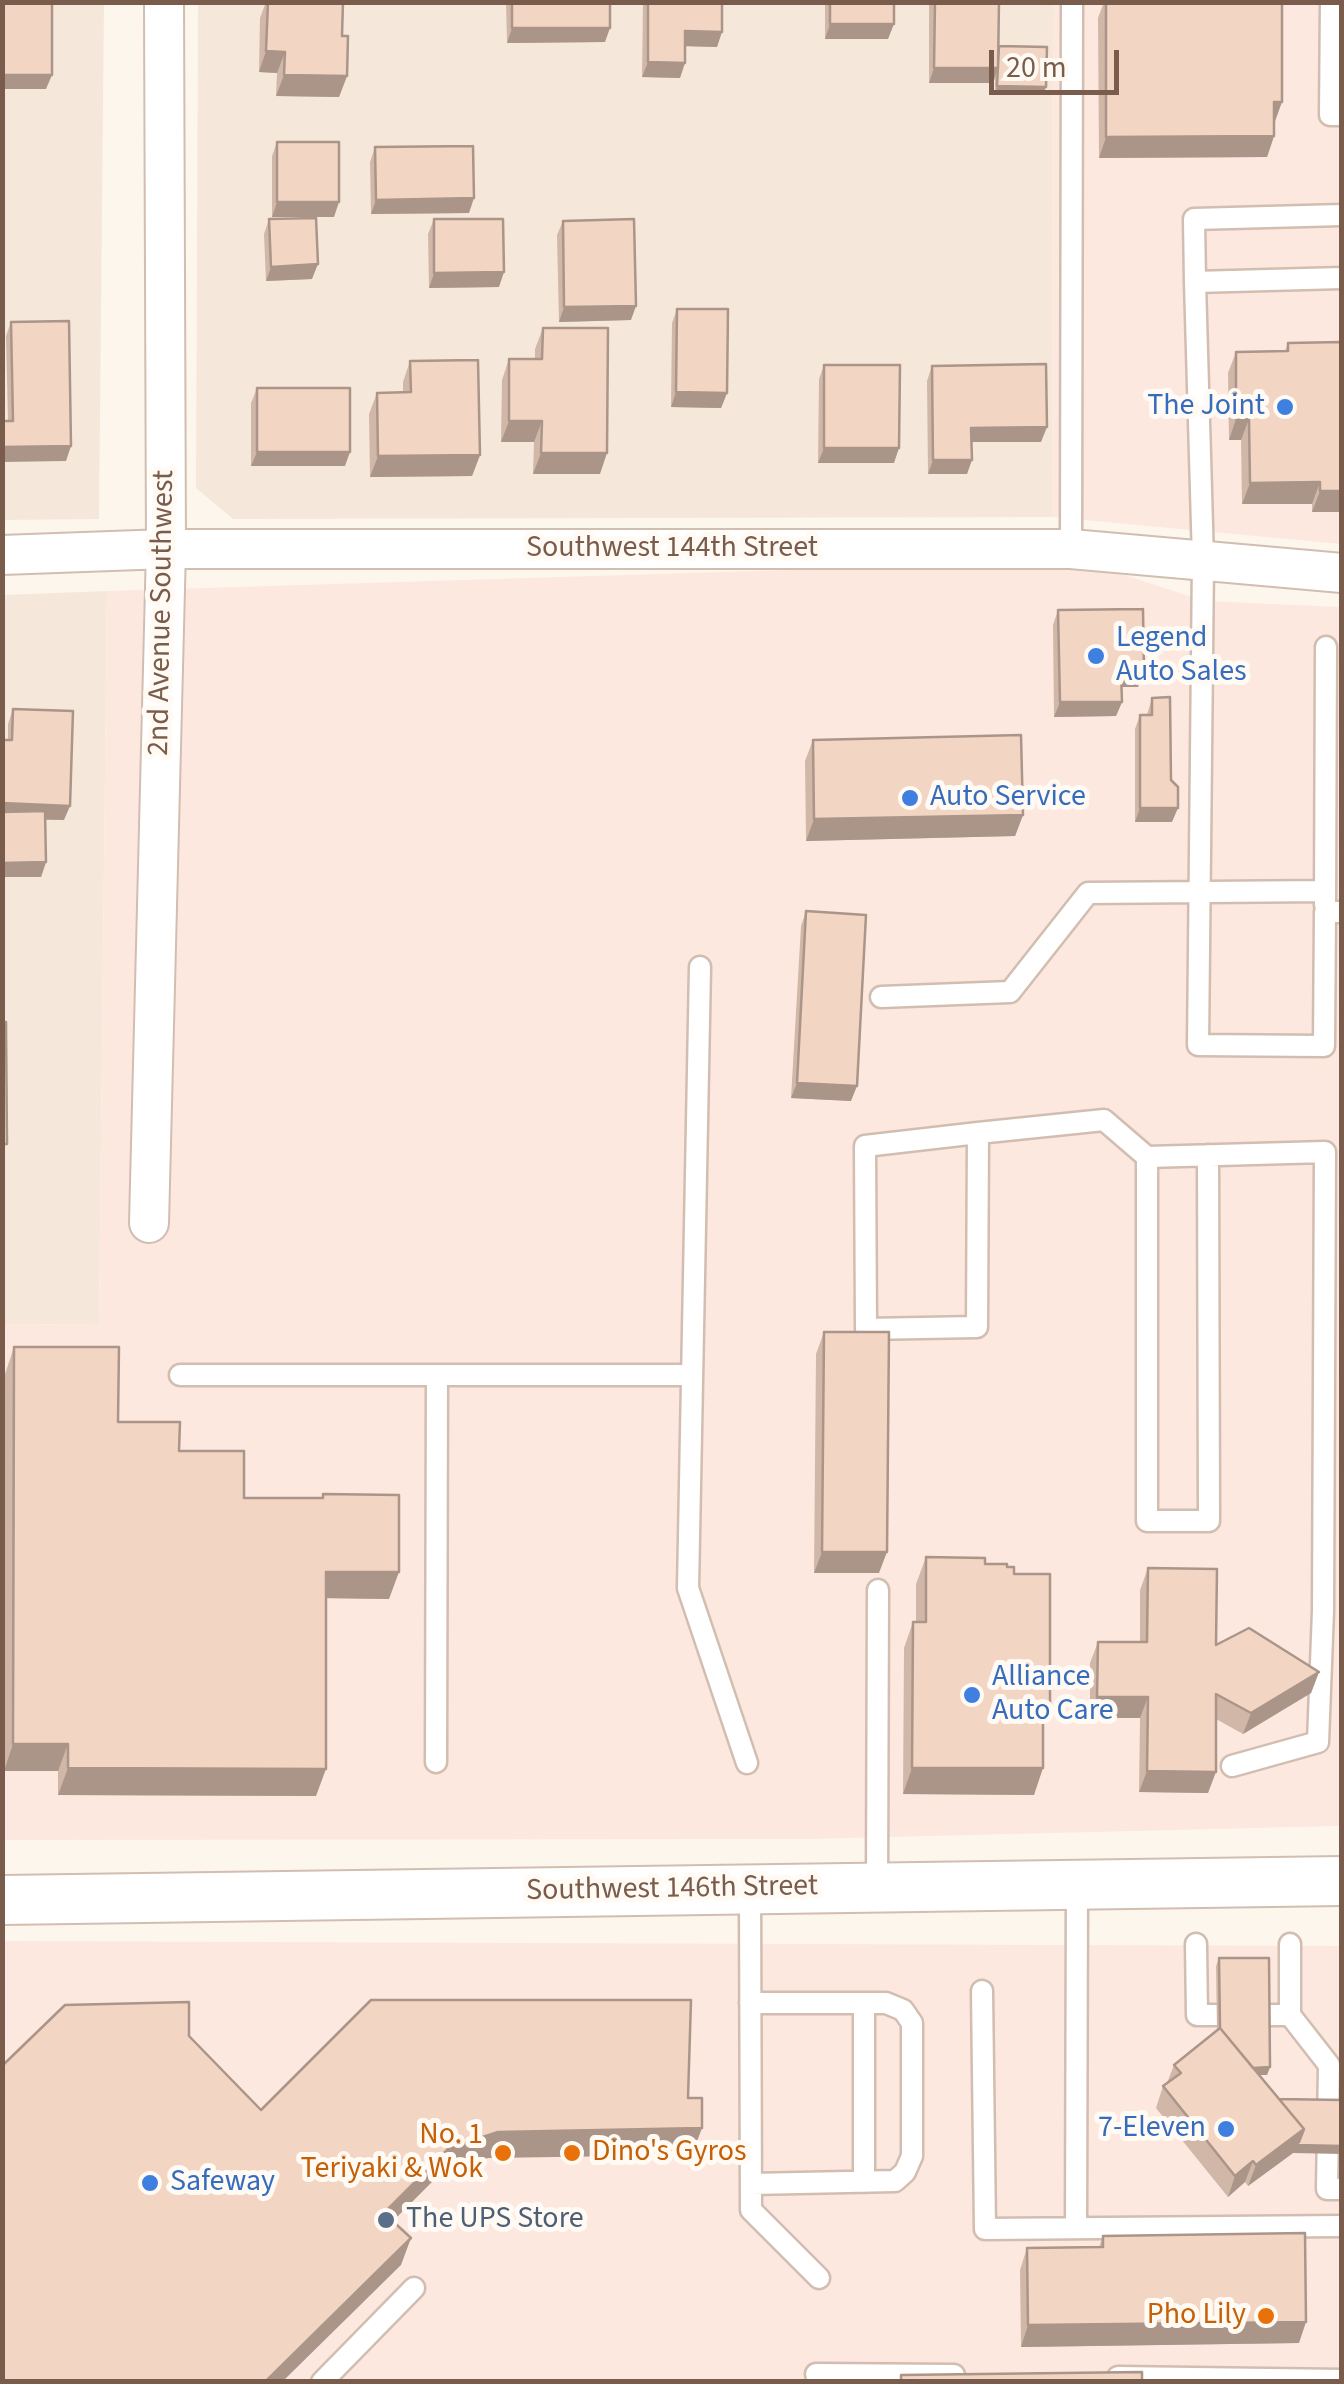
<!DOCTYPE html>
<style>
body{margin:0}
#map{position:relative;width:1344px;height:2384px;overflow:hidden;background:#fdf6ec;font-family:"Source Sans 3",sans-serif}
canvas{display:block}
.frame{position:absolute;inset:0;border:5px solid #7a5c4d;pointer-events:none}
.scale{position:absolute;left:989px;top:50px;width:130px;height:45px;box-sizing:border-box;border:5px solid #7a5c4d;border-top:0;padding-left:12px;font-size:30px;line-height:35px;white-space:nowrap;color:#7a5c4d;-webkit-text-stroke:8px #fffaf3;paint-order:stroke}
</style>
<div id="map">
<canvas width="1344" height="2384"></canvas>
<div class="frame"></div>
<div class="scale">20 m</div>
</div>
<script>
const ctx = document.querySelector('canvas').getContext('2d');
ctx.lineJoin = 'round';
function paint(path, color) { ctx.fillStyle = color; ctx.fill(path, 'evenodd'); }
const poly = rows => new Path2D(rows.map(r => 'M' + r).join(''));
function strokePath(path, color, width, dash) { ctx.strokeStyle = color; ctx.lineWidth = width; ctx.lineCap = dash ? 'butt' : 'round'; ctx.setLineDash(dash || []); ctx.stroke(path); }
function write(font, color, halo, rows, align = 'center') {
  ctx.font = font + ' "Source Sans 3",sans-serif'; ctx.lineWidth = 10; ctx.setLineDash([]); ctx.textBaseline = 'middle'; ctx.strokeStyle = halo; ctx.fillStyle = color; for (const [text, x, y, turn = 0] of rows) {
    ctx.save(); ctx.translate(x, y); ctx.rotate((+turn || 0) * Math.PI / 180); ctx.textAlign = isNaN(turn) ? turn : align; if (halo) ctx.strokeText(text, 0, 0); ctx.fillText(text, 0, 0); ctx.restore();
  }
}
paint(poly([
 [2,3,104,3,99,519,3,520],
 [198,3,1053,3,1052,517,233,519,196,488],
 [107,591,99,1325,3,1324,2,595]
]), '#f5e8da');
paint(poly([
 [1053,3,1341,3,1341,544,1052,517],
 [787,570,1109,570,1205,601,1341,607,1342,1822,1338,1826,808,1839,3,1840,3,1324,99,1325,107,591],
 [3,1941,1341,1946,1341,2381,3,2382]
]), '#fde8e0');
const service = poly([
 [1331,2,1330,115,1342,115],
 [1342,278,1195,282,1203,560,1198,1045,1324,1046,1325,912,1342,912],
 [1195,282,1194,219,1342,215],
 [1071,549,1072,2],
 [1325,905,1326,647],
 [700,967,688,1588,747,1763],
 [881,997,1010,992,1088,893,1325,891],
 [978,1133,977,1327,866,1329,865,1146,978,1133,1104,1120,1147,1157,1325,1152,1323,1611,1318,1742,1232,1766],
 [1147,1157,1147,1521,1209,1521,1208,1155],
 [180,1375,437,1375,436,1762],
 [437,1375,692,1375],
 [877,1887,878,1590],
 [750,1888,751,2210,819,2278],
 [1196,1944,1197,2015,1290,2015],
 [1290,1944,1290,2015,1329,2065,1327,2189,1342,2189],
 [982,1991,985,2229,1342,2226],
 [750,2003,886,2003,903,2010,912,2023,912,2156,905,2172,895,2181,751,2184],
 [864,2182,864,2004],
 [1076,2227,1077,1885],
 [816,2374,954,2375],
 [1118,2377,1342,2380],
 [322,2382,414,2288]
]);
const minor = poly([
 [2,555,166,549,1071,549,1342,573],
 [149,1223,166,549,164,2]
]);
const tertiary = poly([
 [2,1900,1342,1881]
]);
strokePath(service, '#d1beb0', 25);
strokePath(minor, '#d1beb0', 42);
strokePath(tertiary, '#d1beb0', 52);
strokePath(service, '#fff', 20);
strokePath(minor, '#fff', 38);
strokePath(tertiary, '#fff', 48);
paint(poly([
 [266,2,343,2,342,36,347,76,339,97,276,96,277,73,259,72,260,18],
 [506,2,610,2,605,42,507,43],
 [643,2,722,2,717,47,685,46,680,78,642,77],
 [825,2,894,2,888,39,825,39],
 [929,2,999,2,999,46,1043,94,995,94,995,78,993,83,929,83],
 [1104,2,1282,2,1274,136,1267,157,1099,158,1098,18],
 [277,142,334,217,272,217,272,156],
 [375,147,469,213,371,214,370,162],
 [269,219,312,279,266,281,264,234],
 [434,219,499,287,429,288,428,234],
 [563,221,631,320,559,322,557,235],
 [677,309,727,393,721,408,671,407,672,323],
 [11,322,66,461,8,421,6,336],
 [543,328,600,474,533,474,534,442,501,442,502,380,509,359,535,359,535,349],
 [1288,343,1342,512,1312,512,1312,504,1242,504,1241,440,1229,440,1228,373,1236,352,1285,351],
 [410,361,480,455,472,476,370,477,369,414,377,393,403,392,403,382],
 [824,365,894,463,818,463,819,379],
 [932,366,1041,442,971,442,967,474,928,474,927,381],
 [257,388,345,466,251,466,251,403],
 [1058,610,1138,687,1121,687,1122,702,1116,716,1054,717,1053,625],
 [1152,698,1171,780,1172,822,1135,822,1135,729,1140,715,1147,715],
 [13,709,64,820,46,820,46,862,41,877,8,740,8,724],
 [813,740,1023,815,1015,836,806,841,805,761],
 [806,911,851,1101,791,1098,801,926],
 [824,1332,879,1573,814,1573,816,1354],
 [14,1347,118,1422,179,1451,244,1498,322,1498,323,1494,389,1599,326,1598,316,1796,58,1795,58,1771,4,1771,5,1374],
 [926,1557,1007,1567,1014,1574,1043,1734,1034,1795,903,1794,904,1648,913,1622,916,1622,916,1584],
 [1148,1568,1216,1645,1319,1672,1311,1693,1243,1734,1216,1719,1208,1793,1139,1792,1140,1718,1090,1718,1090,1663,1098,1642,1140,1642,1140,1590],
 [1219,1958,1270,2067,1267,2075,1259,2075,1293,2153,1248,2186,1245,2182,1228,2197,1156,2108,1163,2086,1167,2083,1174,2065,1217,2031,1216,1966],
 [1103,2236,1299,2343,1021,2347,1020,2270,1027,2248,1099,2247]
]), '#d1b7a8');
paint(poly([
 [830,24,894,24,888,39,825,39],
 [512,28,610,28,605,42,507,43],
 [685,31,722,32,717,47,680,46],
 [266,51,285,52,277,73,259,72],
 [648,62,685,63,680,78,642,77],
 [934,68,998,68,993,83,929,83],
 [2,75,52,75,46,89,2,89],
 [284,75,347,76,339,97,276,96],
 [997,86,1046,87,1043,94,995,94],
 [1274,102,1282,102,1274,124],
 [1274,136,1267,157,1099,158,1106,137],
 [474,198,469,213,371,214,376,200],
 [277,202,339,202,334,217,272,217],
 [318,264,312,279,266,281,271,267],
 [504,272,499,287,429,288,434,273],
 [636,306,631,320,559,322,564,307],
 [676,392,727,393,721,408,671,407],
 [1236,419,1249,419,1241,440,1229,440],
 [509,421,542,421,534,442,501,442],
 [1047,427,1041,442,966,442,971,428],
 [71,446,66,461,2,462,2,447],
 [824,448,899,448,894,463,818,463],
 [257,452,350,452,345,466,251,466],
 [541,453,607,453,600,474,533,474],
 [480,455,472,476,370,477,378,456],
 [933,460,972,460,967,474,928,474],
 [1320,482,1312,504,1242,504,1250,483],
 [1320,491,1342,491,1342,512,1312,512],
 [1121,672,1144,672,1138,687,1116,687],
 [1060,702,1122,702,1116,716,1054,717],
 [2,803,70,806,64,820,2,818],
 [1140,808,1178,808,1172,822,1135,822],
 [1023,815,1015,836,806,841,814,819],
 [46,862,41,877,2,877,2,863],
 [797,1083,857,1086,851,1101,791,1098],
 [822,1552,887,1552,879,1573,814,1573],
 [326,1572,399,1572,389,1599,316,1598],
 [1319,1672,1311,1693,1243,1734,1251,1713],
 [1097,1697,1148,1697,1140,1718,1090,1718],
 [13,1744,68,1744,58,1771,4,1771],
 [68,1768,326,1769,316,1796,58,1795],
 [912,1768,1043,1768,1034,1795,903,1794],
 [1147,1771,1216,1772,1208,1793,1139,1792],
 [1270,2067,1267,2075,1234,2075,1236,2068],
 [702,2128,692,2155,488,2158,439,2175,374,2240,384,2213,449,2148,498,2132],
 [1304,2129,1342,2146,1342,2154,1293,2153,1248,2186,1256,2165],
 [1253,2161,1245,2182,1228,2197,1235,2176],
 [411,2238,401,2265,282,2382,265,2382],
 [1306,2322,1299,2343,1021,2347,1028,2325]
]), '#aa9588');
const building = poly([
 [2,2,52,2,52,75,2,75,2,2],
 [268,2,343,2,342,36,348,36,347,76,284,75,285,52,266,51,268,2],
 [512,2,610,2,610,28,512,28,512,2],
 [648,2,722,2,722,32,685,31,685,63,648,62,648,2],
 [830,2,894,2,894,24,830,24,830,2],
 [935,2,999,2,998,68,934,68,935,2],
 [1106,2,1282,2,1282,102,1274,102,1274,136,1106,137,1106,2],
 [999,46,1047,47,1046,87,997,86,999,46],
 [277,142,339,142,339,202,277,202,277,142],
 [473,146,474,198,376,200,375,147,473,146],
 [316,218,318,264,271,267,269,219,316,218],
 [434,219,503,219,504,272,434,273,434,219],
 [634,219,636,306,564,307,563,221,634,219],
 [677,309,728,309,727,393,676,392,677,309],
 [69,321,71,446,2,447,2,421,13,421,11,322,69,321],
 [543,328,608,328,607,453,541,453,542,421,509,421,509,359,542,359,543,328],
 [1342,342,1342,491,1320,491,1320,482,1250,483,1249,419,1236,419,1236,352,1288,351,1288,343,1342,342],
 [478,360,480,455,378,456,377,393,411,392,410,361,478,360],
 [1046,364,1047,427,971,428,972,460,933,460,932,366,1046,364],
 [824,365,900,365,899,448,824,448,824,365],
 [257,388,350,388,350,452,257,452,257,388],
 [1143,609,1144,672,1121,672,1122,702,1060,702,1058,610,1143,609],
 [1170,697,1171,780,1178,787,1178,808,1140,808,1140,715,1152,715,1152,698,1170,697],
 [13,709,73,711,70,806,2,803,2,740,12,740,13,709],
 [1021,735,1023,815,814,819,813,740,1021,735],
 [45,811,46,862,2,863,2,812,45,811],
 [806,911,866,915,857,1086,797,1083,806,911],
 [2,1022,6,1022,7,1144,2,1144,2,1022],
 [824,1332,889,1332,887,1552,822,1552,824,1332],
 [14,1347,119,1347,118,1422,180,1422,179,1451,244,1451,244,1498,323,1498,323,1494,399,1495,399,1572,326,1572,326,1769,68,1768,68,1744,13,1744,14,1347],
 [926,1557,985,1558,985,1564,1007,1564,1007,1567,1014,1567,1014,1574,1050,1574,1050,1715,1043,1721,1043,1768,912,1768,913,1622,926,1622,926,1557],
 [1148,1568,1217,1569,1216,1645,1249,1628,1319,1672,1251,1713,1216,1694,1216,1772,1147,1771,1148,1697,1097,1697,1098,1642,1147,1642,1148,1568],
 [1219,1958,1269,1958,1270,2067,1253,2068,1220,2028,1219,1958],
 [371,2000,691,2000,688,2098,702,2098,702,2128,498,2132,449,2148,384,2213,411,2238,265,2382,2,2382,2,2066,65,2005,189,2002,189,2036,261,2110,371,2000],
 [1220,2028,1304,2129,1256,2165,1253,2161,1235,2176,1163,2086,1181,2073,1174,2065,1220,2028],
 [1279,2099,1342,2100,1342,2146,1295,2145,1299,2142,1304,2129,1279,2099],
 [1305,2233,1306,2322,1028,2325,1027,2248,1103,2247,1103,2236,1305,2233],
 [1142,2372,1142,2382,901,2382,901,2375,1142,2372]
]);
paint(building, '#f3d5c3');
strokePath(building, '#aa9588', 2.5);
for (const [x, y, r, color] of [
 [1285,407,10,"#3f7fe0"],
 [1096,656,10,"#3f7fe0"],
 [910,798,10,"#3f7fe0"],
 [972,1695,10,"#3f7fe0"],
 [1226,2129,10,"#3f7fe0"],
 [503,2153,10,"#e8710a"],
 [572,2153,10,"#e8710a"],
 [150,2183,10,"#3f7fe0"],
 [386,2220,10,"#5c6f8a"],
 [1266,2316,10,"#e8710a"]
]) { const dot = new Path2D(); dot.arc(x, y, r, 0, 2 * Math.PI); ctx.fillStyle = color; ctx.fill(dot); strokePath(dot, '#fffaf3', 4); }
write('30px', '#366cbe', '#fffaf3', [
 ["The Joint",1265,407,"right"],
 ["Legend",1116,639],
 ["Auto Sales",1116,673],
 ["Auto Service",930,798],
 ["Alliance",992,1678],
 ["Auto Care",992,1712],
 ["7-Eleven",1206,2129,"right"],
 ["Safeway",170,2183]
], 'left');
write('30px', '#7a5c4d', '#fffaf3', [
 ["Southwest 144th Street",672,549],
 ["2nd Avenue Southwest",163,613,-89],
 ["Southwest 146th Street",672,1890,-1]
]);
write('30px', '#c56008', '#fffaf3', [
 ["No. 1",483,2136],
 ["Teriyaki & Wok",483,2170],
 ["Dino's Gyros",592,2153,"left"],
 ["Pho Lily",1246,2316]
], 'right');
write('30px', '#4e5e75', '#fffaf3', [
 ["The UPS Store",406,2220]
], 'left');
</script>
